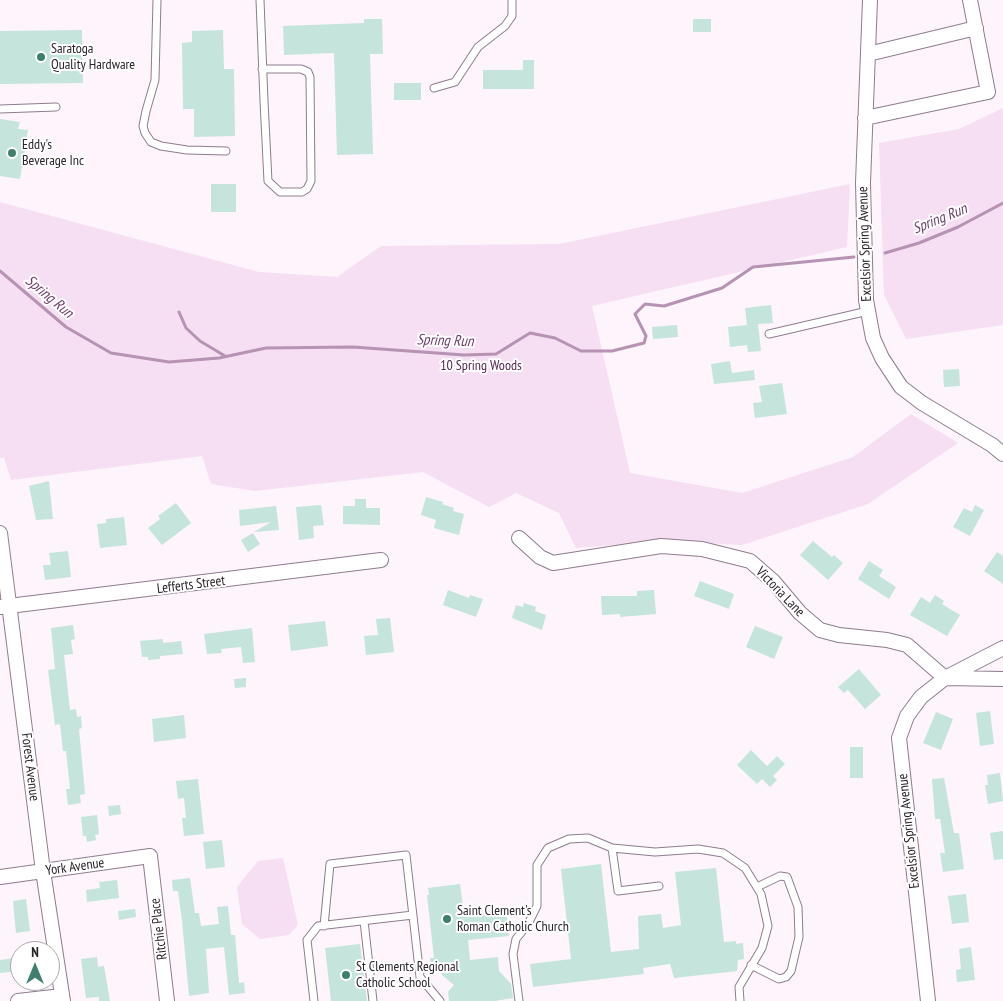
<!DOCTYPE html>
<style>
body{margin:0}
#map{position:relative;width:1003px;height:1001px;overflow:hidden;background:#fdf4fc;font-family:"PT Sans Narrow",sans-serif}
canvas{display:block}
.north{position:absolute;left:10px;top:941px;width:50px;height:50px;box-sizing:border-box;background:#fff;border:1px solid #aba7aa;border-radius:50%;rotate:0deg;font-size:14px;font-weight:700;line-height:20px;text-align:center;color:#2c242b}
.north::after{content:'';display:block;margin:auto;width:18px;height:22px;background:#3e7f70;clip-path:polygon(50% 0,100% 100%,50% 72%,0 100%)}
</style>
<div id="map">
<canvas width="1003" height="1001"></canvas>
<div class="north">N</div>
</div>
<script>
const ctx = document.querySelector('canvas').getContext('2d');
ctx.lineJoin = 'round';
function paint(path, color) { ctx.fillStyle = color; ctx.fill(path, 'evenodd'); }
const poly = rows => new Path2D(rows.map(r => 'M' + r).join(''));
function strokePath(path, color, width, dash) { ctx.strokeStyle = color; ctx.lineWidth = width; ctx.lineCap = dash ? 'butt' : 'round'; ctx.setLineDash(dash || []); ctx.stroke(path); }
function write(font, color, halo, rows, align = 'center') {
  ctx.font = font + ' "PT Sans Narrow",sans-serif'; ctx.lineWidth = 4; ctx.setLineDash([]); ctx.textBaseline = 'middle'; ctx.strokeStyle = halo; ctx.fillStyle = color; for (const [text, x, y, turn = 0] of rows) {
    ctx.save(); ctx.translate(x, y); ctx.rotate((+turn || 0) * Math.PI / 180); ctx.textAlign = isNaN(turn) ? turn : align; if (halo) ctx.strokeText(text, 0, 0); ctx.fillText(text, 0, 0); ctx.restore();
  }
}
paint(poly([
 [1003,108,1003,325,906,339,884,295,879,143,959,129],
 [850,184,847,247,592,306,630,473,742,493,853,457,911,414,958,443,868,504,742,545,663,541,576,548,559,513,516,493,489,507,423,472,255,491,211,484,202,456,11,480,4,458,0,458,0,202,259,272,337,277,381,246,559,244],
 [283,858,298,925,289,935,260,939,242,924,237,887,258,861]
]), '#f6def3');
strokePath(poly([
 [885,253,919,243,958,227,1003,203],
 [0,271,66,327,111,353,169,362,219,358,266,348,353,347,464,355,496,354,530,333,555,338,581,351,612,351,644,343,646,336,635,314,645,304,664,306,722,288,753,267,854,257],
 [179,312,186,328,200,341,225,356]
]), '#b692b3', 3);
paint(poly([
 [364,19,382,19,383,54,370,54,373,154,337,155,334,53,284,55,283,26,364,23],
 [693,19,711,19,711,32,693,32],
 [82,30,83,83,0,84,0,31],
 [223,30,224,69,234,69,235,136,194,137,194,109,183,109,182,43,192,42,192,31],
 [523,60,534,60,534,89,483,89,483,70,523,70],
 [394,83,421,83,421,100,394,100],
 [0,119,20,122,18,129,28,130,20,179,0,176],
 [211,184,236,184,236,212,211,212],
 [771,305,773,323,758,324,761,351,748,352,747,345,730,347,728,327,747,325,745,308],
 [677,325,678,337,653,339,652,327],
 [730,361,732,373,754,370,755,380,714,384,711,364],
 [959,369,960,386,944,387,943,370],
 [782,383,787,414,755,418,753,403,762,402,759,386],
 [49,481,53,519,36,520,29,486],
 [426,497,443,502,442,504,454,508,453,511,464,514,459,535,434,528,436,520,421,515],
 [355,499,366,499,366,508,380,508,380,525,343,524,343,506,355,506],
 [176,503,191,523,162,545,148,528,160,519,158,516],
 [321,505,324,525,313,526,314,538,299,540,296,507],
 [975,505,984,510,970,536,953,527,964,508,972,512],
 [276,506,279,530,254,532,271,522,240,526,239,510],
 [124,517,127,545,100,548,97,524,106,523,106,519],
 [253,533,260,544,248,552,241,540],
 [813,541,832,557,834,555,843,563,828,580,800,555],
 [68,551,71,577,45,580,43,565,51,565,49,553],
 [997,552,1003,556,1003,584,984,571],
 [869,561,883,570,879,576,896,587,889,599,858,579],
 [700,581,734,594,729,609,694,596],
 [448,590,469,598,470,595,483,599,476,617,443,605],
 [654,590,656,614,620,617,620,614,602,615,601,596,637,596,637,591],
 [935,595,944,601,942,604,960,615,947,636,910,615,921,597,930,603],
 [524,603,536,607,535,611,546,615,542,630,512,618,516,605,523,607],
 [390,618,394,652,366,655,364,636,378,635,376,619],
 [325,621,328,646,291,651,288,625],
 [73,625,75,639,71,640,73,654,64,655,70,710,76,709,77,717,81,716,82,728,79,729,85,794,80,795,81,803,68,805,66,789,70,789,66,751,63,751,60,724,55,725,48,670,55,669,51,628],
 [755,626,783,637,774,659,746,647],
 [252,628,255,662,243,663,241,647,221,649,222,653,207,654,204,634],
 [163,639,163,643,181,641,183,654,160,656,160,659,148,660,148,657,142,657,140,641],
 [859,669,881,695,865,709,848,690,844,693,838,687],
 [246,678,246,687,235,688,234,679],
 [990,711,994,744,980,746,976,713],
 [936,712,953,719,941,750,923,743],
 [184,715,186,738,154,742,152,719],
 [850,747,863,747,863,778,850,778],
 [751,750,767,766,777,756,785,764,773,776,777,780,770,787,762,779,757,784,737,765],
 [1000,773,1003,801,988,804,985,785,988,785,987,775],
 [944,778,954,833,959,833,964,869,943,872,940,853,945,853,940,819,935,819,932,779],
 [198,779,204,834,184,836,182,818,186,818,184,798,178,799,176,781],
 [120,805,121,814,109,816,108,806],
 [97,815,99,834,95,835,96,840,87,842,86,836,83,836,81,817],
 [1003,831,1003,859,994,860,990,833],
 [222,840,225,867,206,869,203,842],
 [601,864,611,952,639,949,638,916,661,914,663,928,681,925,675,872,716,868,724,942,736,941,736,944,743,943,744,959,738,960,737,971,674,978,670,964,643,968,644,974,533,987,530,964,571,959,561,869],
 [190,878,195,913,199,913,201,926,219,924,217,907,228,906,231,935,235,935,239,983,244,982,245,993,229,995,224,947,206,949,209,993,189,996,182,921,178,891,173,891,172,880],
 [117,880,119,898,87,902,86,890,100,888,99,882],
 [460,884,464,914,506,909,509,936,468,940,470,960,498,957,499,971,511,984,513,998,495,1001,449,1001,448,992,454,985,442,975,441,966,431,967,430,958,434,958,427,895,429,895,428,888],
 [966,894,969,922,952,924,948,896],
 [26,899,30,931,16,933,13,901],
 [135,909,136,917,119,920,118,911],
 [360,944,367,1001,331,1001,325,948],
 [971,947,975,980,957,982,956,970,961,969,959,949],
 [20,957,20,971,0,973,0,960],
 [97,957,98,967,104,966,110,1001,99,1001,99,997,86,998,81,959]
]), '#c5e4db');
const lane = poly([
 [157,0,155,80,146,111,143,126,145,133,151,142,161,146,187,150,226,151],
 [260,0,264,101,268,181,280,192,302,192,307,189,311,181,310,77,308,72,301,69,262,69],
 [434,88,455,82,478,47,505,26,512,16,512,0],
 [0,109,56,107],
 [769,334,868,311],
 [612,848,618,891,659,886],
 [364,921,373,1001],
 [324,926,330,864,406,855,420,977,440,1001],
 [751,965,779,979,786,977,791,971,799,937,798,907,787,877,780,876,757,887],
 [314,1001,307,940,318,926,413,915],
 [519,1001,513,954,516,939,528,924,537,906,537,865,548,848,569,839,588,838,612,848,655,852,698,849,723,853,745,868,761,894,768,926,762,948,739,987,740,1001]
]);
const street = poly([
 [870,0,863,183,866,300,873,338,882,358,901,387,922,403,992,445,1003,454],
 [868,54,976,28],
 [865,118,988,92,970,0],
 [0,533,43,871,63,1001],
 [519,538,540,557,553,563,661,546,702,549,750,561,773,581,800,613,820,630,839,635,887,640,907,645,945,678,1003,648],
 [1,607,381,560],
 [0,877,150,856,167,1001],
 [18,1001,62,996],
 [928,1001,899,738,907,716,921,697,945,678,1003,679]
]);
strokePath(lane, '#8f7c8d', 9);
strokePath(street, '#8f7c8d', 16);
strokePath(lane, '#fff', 7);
strokePath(street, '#fff', 14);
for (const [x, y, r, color] of [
 [41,57,5,"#3e7f70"],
 [12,153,5,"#3e7f70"],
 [447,919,5,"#3e7f70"],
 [346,975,5,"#3e7f70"]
]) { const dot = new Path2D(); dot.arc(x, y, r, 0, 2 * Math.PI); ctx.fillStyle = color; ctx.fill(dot); strokePath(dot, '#fff', 2); }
write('14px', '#2c242b', '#fff', [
 ["Saratoga",51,49],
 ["Quality Hardware",51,65],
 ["Eddy's",22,145],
 ["Beverage Inc",22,161],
 ["Saint Clement's",457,911],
 ["Roman Catholic Church",457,927],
 ["St Clements Regional",356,967],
 ["Catholic School",356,983]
], 'left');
write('14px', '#2c242b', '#fff', [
 ["Excelsior Spring Avenue",865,244,-92],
 ["Lefferts Street",191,585,-7],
 ["Victoria Lane",780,592,46],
 ["Forest Avenue",30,767,83],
 ["Excelsior Spring Avenue",909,831,-96],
 ["York Avenue",75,867,-8],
 ["Ritchie Place",159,929,-97]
]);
write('14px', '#552752', '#fff', [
 ["10 Spring Woods",481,366]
]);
write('italic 15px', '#6d3e6a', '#fff', [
 ["Spring Run",940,219,-22],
 ["Spring Run",49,297,40],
 ["Spring Run",445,341,2]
]);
</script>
